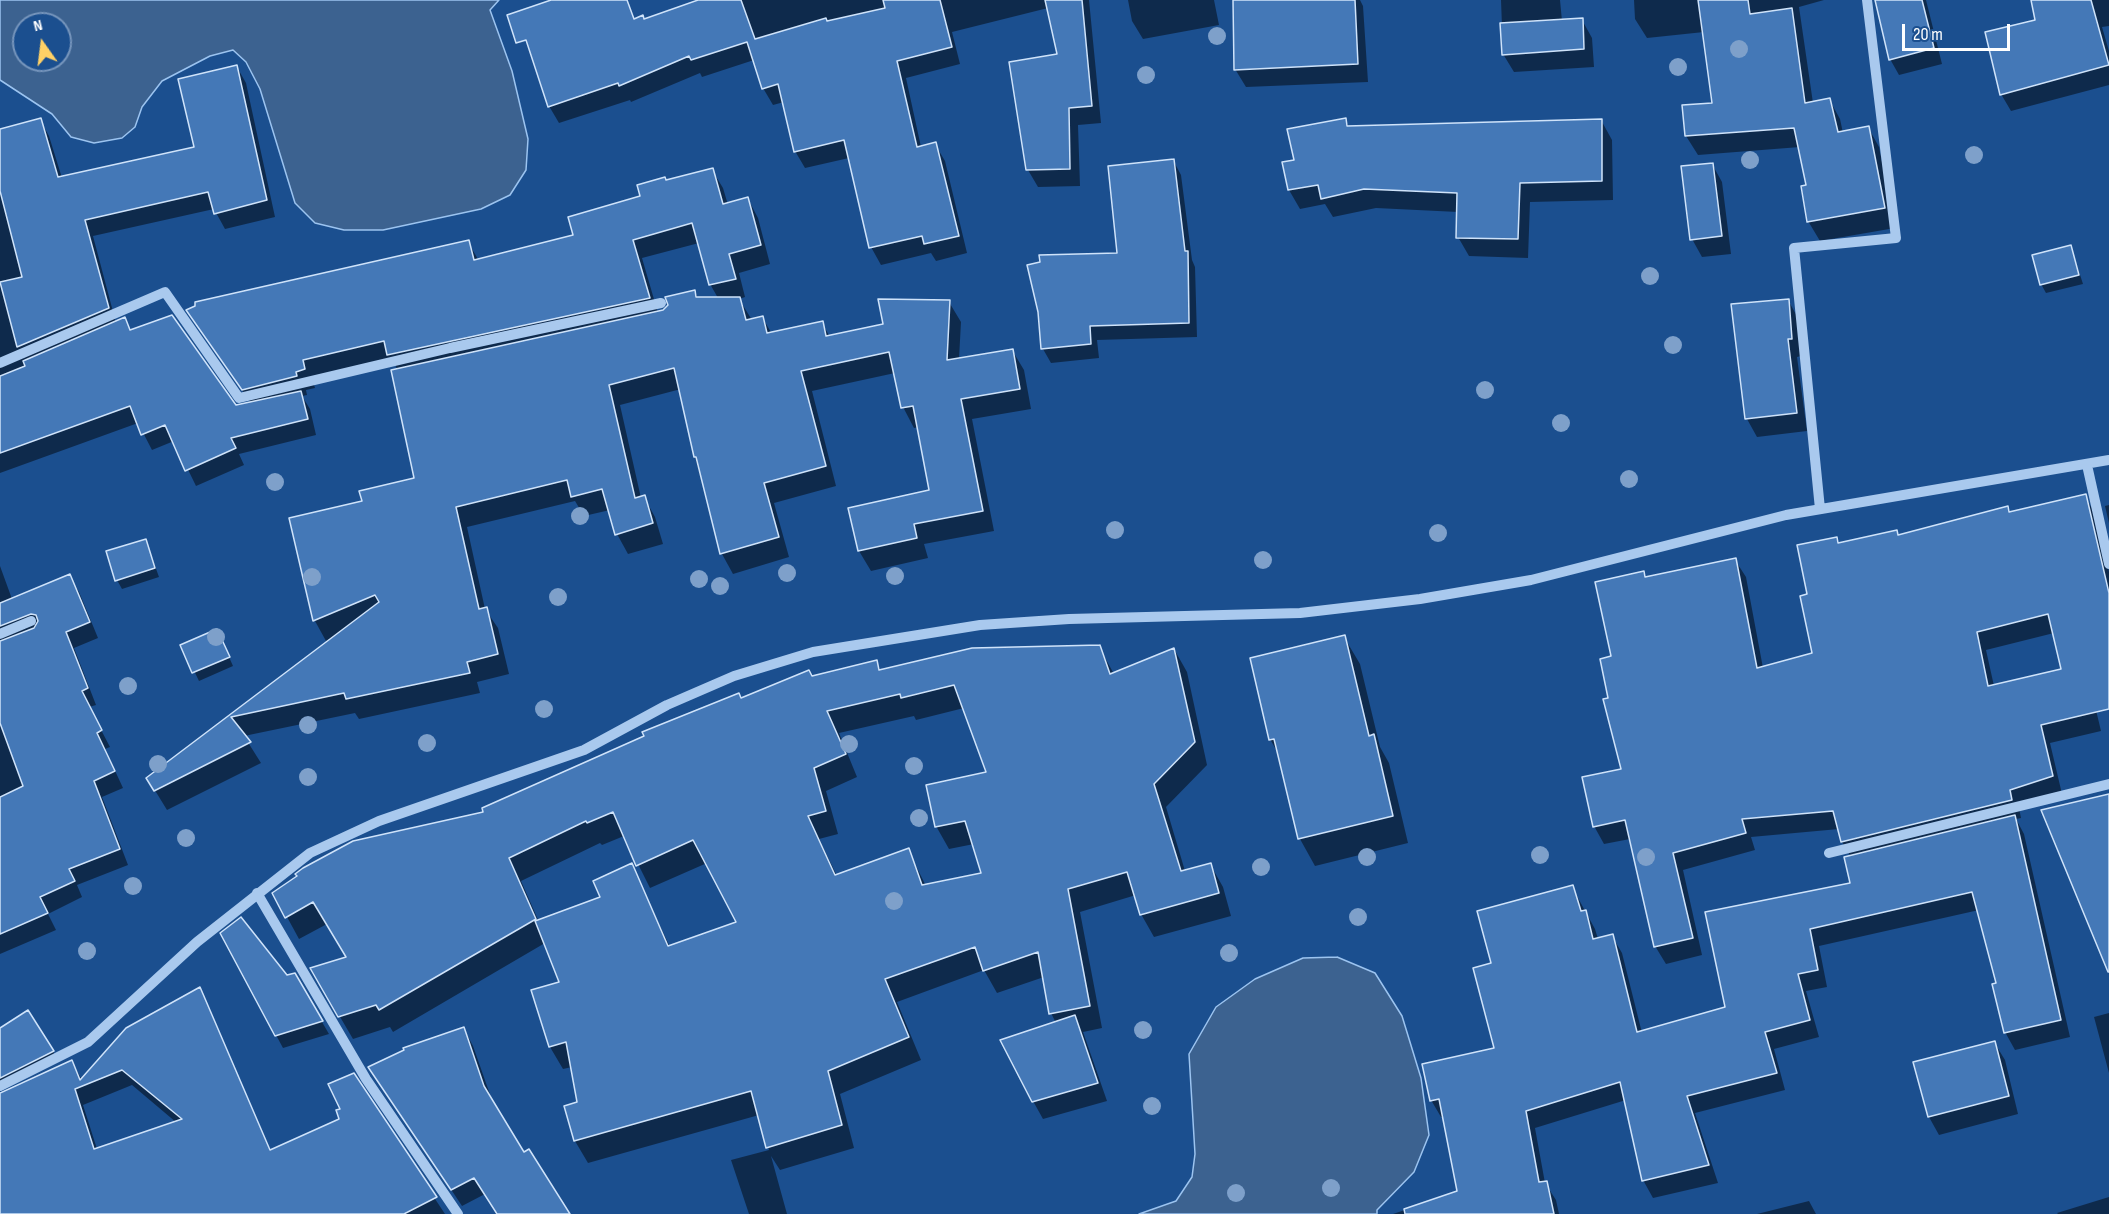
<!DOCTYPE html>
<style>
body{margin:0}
#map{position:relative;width:2109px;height:1214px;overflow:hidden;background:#1b4f8f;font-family:"Sofia Sans Condensed",sans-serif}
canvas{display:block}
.north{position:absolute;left:12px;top:12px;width:60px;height:60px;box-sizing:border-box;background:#1b4f8f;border:2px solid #7695bc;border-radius:50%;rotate:346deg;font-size:16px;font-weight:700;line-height:24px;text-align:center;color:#fff}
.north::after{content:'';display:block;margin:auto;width:21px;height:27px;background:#ffd166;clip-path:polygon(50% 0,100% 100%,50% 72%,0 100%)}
.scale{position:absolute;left:1902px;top:24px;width:108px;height:27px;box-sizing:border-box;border:3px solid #fff;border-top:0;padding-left:8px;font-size:18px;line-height:21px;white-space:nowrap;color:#fff;-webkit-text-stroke:4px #1b4f8f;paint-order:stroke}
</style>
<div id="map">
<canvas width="2109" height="1214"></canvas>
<div class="north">N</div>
<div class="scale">20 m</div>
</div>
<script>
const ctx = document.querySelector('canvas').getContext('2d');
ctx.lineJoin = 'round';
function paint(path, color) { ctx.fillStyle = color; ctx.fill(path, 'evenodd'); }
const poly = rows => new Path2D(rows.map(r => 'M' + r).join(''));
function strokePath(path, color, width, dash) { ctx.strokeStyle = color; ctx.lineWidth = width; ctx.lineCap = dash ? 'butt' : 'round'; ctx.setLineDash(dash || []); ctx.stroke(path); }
const water = poly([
 [0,0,499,0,490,10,512,71,528,139,526,170,510,195,481,209,383,230,344,230,315,223,295,203,260,89,246,62,233,50,210,56,162,81,142,107,135,127,122,138,94,143,71,137,52,114,0,80,0,0],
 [24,24,60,24,60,60,24,60,24,24],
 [1337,957,1375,973,1402,1016,1421,1078,1429,1135,1414,1172,1377,1210,1377,1214,1139,1214,1176,1201,1192,1177,1195,1154,1189,1054,1216,1007,1255,979,1303,958,1337,957]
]);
paint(water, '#3c6290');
strokePath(water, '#9cc4f0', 1.5);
paint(poly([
 [702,0,1089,0,1101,123,1078,125,1080,186,1038,187,1028,170,1059,56,1048,8,952,32,960,64,906,78,921,147,935,144,945,161,967,253,936,261,931,253,881,265,871,247,849,158,805,168,795,151,784,102,773,105,763,88,754,60,702,77,700,73,631,102,630,100,559,123,549,106],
 [1128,0,1214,0,1219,25,1143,39,1132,21],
 [1234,0,1360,0,1363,6,1368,82,1246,87,1235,69],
 [1501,0,1560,0,1562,21,1582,20,1592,38,1594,67,1514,72,1503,54],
 [1634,0,1824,0,1799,7,1813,103,1829,99,1840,119,1843,133,1868,127,1879,147,1895,228,1820,241,1808,221,1808,186,1800,147,1698,155,1686,136,1713,104,1704,32,1647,38,1635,19],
 [1876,0,1926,0,1942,64,1899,75,1890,59],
 [2037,0,2109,0,2109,26,2102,27,2109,51,2109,85,2011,111,2001,94,2037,21],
 [237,67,246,83,275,217,225,229,214,209,93,236,116,323,124,319,131,331,235,406,251,403,199,329,468,242,479,261,575,236,667,182,712,170,723,188,728,205,748,199,758,218,770,264,739,273,745,297,739,299,752,320,762,317,772,334,822,323,830,337,885,325,949,302,961,322,959,359,1012,350,1024,370,1031,409,972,419,994,531,924,544,928,558,871,571,859,551,931,491,919,427,914,428,903,407,895,373,812,391,836,486,774,503,789,557,733,574,722,554,695,457,681,389,620,405,641,498,644,497,655,517,663,544,628,554,617,534,610,510,584,516,575,501,467,527,485,609,498,628,509,674,477,682,480,693,359,719,355,713,244,736,261,763,167,810,148,779,332,638,326,641,315,621,291,519,363,502,416,479,398,370,392,360,312,378,315,388,306,390,307,395,302,396,310,409,316,435,239,454,244,465,196,486,174,441,152,450,138,423,0,473,0,131,40,120,49,136,62,178,196,148],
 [699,243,710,284,718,298,698,298,694,291,658,313,642,258],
 [1345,120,1349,127,1601,120,1612,140,1613,200,1530,202,1528,258,1469,256,1458,237,1458,212,1376,208,1333,217,1325,204,1300,209,1289,190,1284,163,1295,161],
 [1173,160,1181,175,1192,260,1195,267,1197,337,1097,340,1099,358,1051,363,1043,349,1119,254],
 [1712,164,1722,182,1731,254,1702,257,1692,239],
 [2071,247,2083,284,2046,293,2041,284],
 [1788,300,1798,318,1801,356,1797,357,1807,431,1757,437,1747,419],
 [2085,496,2095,514,2109,572,2109,680,2090,685,2101,731,2050,743,2062,794,2019,808,2021,818,2016,819,2024,834,2070,1037,2015,1050,2005,1032,1998,984,1979,910,1819,946,1827,987,1806,991,1819,1037,1774,1049,1785,1090,1695,1113,1718,1183,1653,1198,1643,1180,1626,1100,1535,1128,1545,1183,1556,1200,1559,1214,1393,1214,1458,1192,1444,1117,1441,1117,1431,1100,1496,1049,1493,964,1572,887,1595,929,1598,939,1612,936,1622,953,1642,1033,1727,1009,1852,884,1851,857,1842,842,1839,829,1751,837,1755,850,1683,870,1702,955,1666,964,1655,946,1630,839,1604,844,1594,826,1623,770,1610,699,1613,658,1643,573,1646,578,1735,560,1746,577,1763,668,1814,654,1809,595,1836,539,1839,544,1897,532,1899,536,2007,508,2010,513],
 [2054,633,2063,670,1994,686,1986,650],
 [2109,505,2109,523,2105,506],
 [146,541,159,577,122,589,117,580],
 [0,566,12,599,69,576,79,592,98,638,74,648,96,705,89,707,110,747,105,749,123,788,102,797,128,865,77,885,82,897,48,914,56,930,0,954],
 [1344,637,1360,664,1380,747,1389,763,1408,843,1315,866,1300,839,1279,755,1270,739],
 [221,639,233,666,199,681,182,646],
 [1099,647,1114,674,1174,649,1187,672,1207,765,1166,807,1185,871,1210,864,1223,887,1231,916,1154,937,1141,914,1136,895,1080,912,1102,1028,1083,1032,1107,1101,1043,1119,1033,1101,1056,1023,1051,1013,1044,977,997,993,984,970,897,1002,921,1060,840,1094,854,1148,780,1170,771,1156,787,1214,749,1214,731,1160,769,1150,759,1115,588,1163,575,1141,566,1107,579,1103,572,1067,563,1069,550,1047,533,991,561,983,545,943,393,1032,390,1027,353,1039,312,969,348,958,327,924,299,939,274,893,485,813,741,700,812,677,876,661,881,671],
 [964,708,988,774,936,826,949,849,974,844,983,874,926,886,908,850,837,876,819,839,838,834,826,791,857,777,839,733,914,716,916,720],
 [624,836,650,888,707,863,738,923,670,947,631,865,602,898,539,922,521,881,600,843,602,845],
 [294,974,329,1034,283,1048,276,1035,286,977],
 [199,989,271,1151,341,1120,342,1110,353,1075,445,1214,0,1214,0,1101,72,1062,82,1080],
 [132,1085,177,1123,97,1149,83,1105],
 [2109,1013,2109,1073,2094,1017],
 [464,1029,473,1046,493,1103,524,1154,568,1214,498,1214,485,1194,462,1206,370,1067],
 [0,1030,53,1051,58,1060,0,1084],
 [1994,1042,2005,1060,2018,1114,1939,1135,1929,1117],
 [2109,1197,2109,1214,2058,1214,2057,1213],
 [1809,1201,1816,1214,1757,1214]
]), '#0007');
const building = poly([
 [551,0,627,0,634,19,643,15,644,19,698,0,741,0,755,39,826,18,827,21,885,8,883,0,940,0,952,47,897,61,917,147,936,142,959,236,924,244,922,236,869,248,844,140,794,152,778,84,762,89,747,42,691,60,689,56,619,86,618,83,548,107,526,40,516,43,507,15,551,0],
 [1045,0,1082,0,1092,106,1069,108,1070,169,1026,170,1009,62,1057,54,1045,0],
 [1233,0,1355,0,1358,64,1234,70,1233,0],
 [1698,0,1748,0,1750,14,1792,8,1805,103,1830,98,1838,132,1869,126,1885,208,1807,222,1801,186,1806,185,1794,128,1685,136,1682,105,1712,103,1698,0],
 [1875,0,1922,0,1934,48,1889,60,1875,0],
 [2031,0,2091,0,2109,65,2000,95,1985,32,2035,20,2031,0],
 [1583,18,1584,49,1502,55,1500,23,1583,18],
 [237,65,267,200,214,214,208,192,85,220,109,308,17,347,0,282,22,277,0,191,0,129,41,118,58,177,194,147,178,79,237,65],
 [1346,118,1347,126,1602,119,1602,181,1520,183,1518,239,1456,238,1457,193,1364,189,1321,199,1318,185,1288,190,1282,162,1294,160,1287,129,1346,118],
 [1174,159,1185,251,1188,251,1189,323,1090,326,1091,344,1041,349,1038,312,1027,265,1040,262,1039,255,1117,253,1108,166,1174,159],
 [1713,163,1722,236,1690,240,1681,166,1713,163],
 [713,168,723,204,748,197,761,245,729,254,736,279,709,285,692,223,633,240,650,298,387,355,384,341,303,360,305,369,296,372,297,376,242,390,186,310,195,306,195,302,469,240,474,260,573,235,568,217,640,196,637,185,665,177,666,180,713,168],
 [2071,245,2079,275,2040,285,2032,255,2071,245],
 [695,290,696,297,740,297,746,320,763,316,767,333,823,321,826,336,883,324,878,299,950,300,947,360,1013,349,1020,389,961,399,983,511,914,524,917,538,858,551,848,508,929,490,913,406,901,408,889,352,801,371,826,466,764,483,779,537,720,554,696,457,694,457,674,368,609,385,635,498,645,495,653,523,615,535,602,489,571,497,567,480,456,507,479,609,487,607,498,654,467,662,470,673,346,699,344,693,231,717,251,742,154,791,146,778,379,602,375,595,313,621,289,518,362,501,359,491,414,478,391,370,663,310,668,305,665,297,695,290],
 [1789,299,1792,339,1788,339,1797,413,1745,419,1731,304,1789,299],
 [172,315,236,405,301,391,308,419,231,438,236,448,185,471,165,425,141,435,130,406,0,453,0,376,25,366,23,361,125,317,130,330,172,315],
 [2086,494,2109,593,2109,709,2041,725,2053,776,2010,790,2012,800,1841,842,1833,811,1742,819,1746,833,1673,853,1693,938,1654,947,1625,820,1593,827,1582,777,1621,769,1603,699,1608,698,1600,659,1611,656,1595,582,1644,571,1645,577,1736,558,1757,668,1812,653,1800,596,1807,594,1797,545,1837,537,1838,543,1897,530,1898,535,2008,506,2009,512,2086,494],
 [2048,614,2061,669,1988,686,1977,632,2048,614],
 [146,539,155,568,115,581,106,551,146,539],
 [70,574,90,622,66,632,88,688,82,691,102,730,97,733,115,771,94,781,120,849,69,869,75,881,40,897,48,913,0,934,0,797,23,786,0,723,0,641,34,628,38,621,36,615,31,614,0,626,0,603,70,574],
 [217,629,230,657,192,673,180,645,217,629],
 [1345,635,1369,736,1374,734,1393,816,1298,839,1274,739,1269,740,1250,658,1345,635],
 [1100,645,1110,674,1174,648,1195,742,1154,784,1181,871,1211,863,1219,893,1140,915,1127,872,1068,889,1090,1006,1049,1014,1038,952,983,971,975,947,885,979,909,1037,828,1071,842,1125,766,1148,751,1091,574,1141,564,1106,577,1102,566,1042,549,1047,531,990,559,982,535,921,600,897,593,881,632,863,668,946,736,922,693,840,636,866,613,812,587,823,586,821,509,858,536,919,379,1010,376,1005,338,1017,310,968,346,957,313,902,285,918,272,893,297,876,295,874,303,868,353,841,483,812,482,808,644,736,642,732,739,693,741,698,809,670,812,676,877,660,879,670,972,648,1100,645],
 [954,685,986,772,926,785,935,827,965,821,981,873,922,885,909,848,835,875,808,816,826,811,814,768,846,754,827,711,900,694,901,698,954,685],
 [2109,794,2109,972,2108,972,2041,810,2109,794],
 [2015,815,2061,1020,2004,1033,1992,984,1996,983,1972,892,1810,929,1818,970,1798,974,1810,1020,1765,1032,1777,1073,1687,1096,1709,1165,1642,1181,1620,1082,1526,1111,1539,1182,1547,1181,1554,1214,1405,1214,1404,1209,1457,1191,1439,1099,1430,1101,1422,1064,1494,1048,1473,968,1491,963,1477,911,1573,885,1581,911,1586,910,1593,939,1613,934,1637,1032,1725,1007,1705,912,1850,883,1844,857,2015,815],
 [241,917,287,975,295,973,323,1021,275,1036,220,933,241,917],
 [200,987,270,1150,339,1119,336,1110,340,1109,328,1084,354,1073,437,1197,404,1214,0,1214,0,1093,72,1060,80,1080,126,1028,200,987],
 [122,1070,182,1119,94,1149,75,1089,122,1070],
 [28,1010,54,1051,0,1078,0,1028,28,1010],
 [1075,1015,1098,1083,1032,1102,1000,1040,1075,1015],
 [464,1027,484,1086,524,1152,529,1149,570,1214,497,1214,474,1178,451,1190,368,1067,404,1050,403,1048,464,1027],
 [1995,1041,2009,1096,1928,1117,1913,1062,1995,1041]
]);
paint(building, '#4478b7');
strokePath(building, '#cfe3fa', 1.5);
strokePath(poly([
 [0,363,165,292,239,398,450,348,661,303],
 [2087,465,2109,564],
 [1820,509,1794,248,1896,238,1867,0],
 [0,634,31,621],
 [1829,853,2109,784],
 [257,893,366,1079,458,1214],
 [0,1086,88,1042,197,942,310,853,379,821,584,750,667,705,734,676,813,652,980,625,1069,619,1300,613,1420,599,1531,580,1786,515,2109,460]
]), '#a9c9ee', 10);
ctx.fillStyle = '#7ea0ca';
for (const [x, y] of [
 [1217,36],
 [1739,49],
 [1678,67],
 [1146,75],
 [1974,155],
 [1750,160],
 [1650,276],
 [1673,345],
 [1485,390],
 [1561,423],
 [1629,479],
 [275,482],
 [580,516],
 [1115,530],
 [1438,533],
 [1263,560],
 [787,573],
 [895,576],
 [312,577],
 [699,579],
 [720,586],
 [558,597],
 [216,637],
 [128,686],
 [544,709],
 [308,725],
 [427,743],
 [849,744],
 [158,764],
 [914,766],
 [308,777],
 [919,818],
 [186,838],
 [1540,855],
 [1367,857],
 [1646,857],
 [1261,867],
 [133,886],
 [894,901],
 [1358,917],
 [87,951],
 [1229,953],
 [1143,1030],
 [1152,1106],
 [1331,1188],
 [1236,1193]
]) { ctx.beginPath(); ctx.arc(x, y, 9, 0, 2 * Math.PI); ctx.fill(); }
</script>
